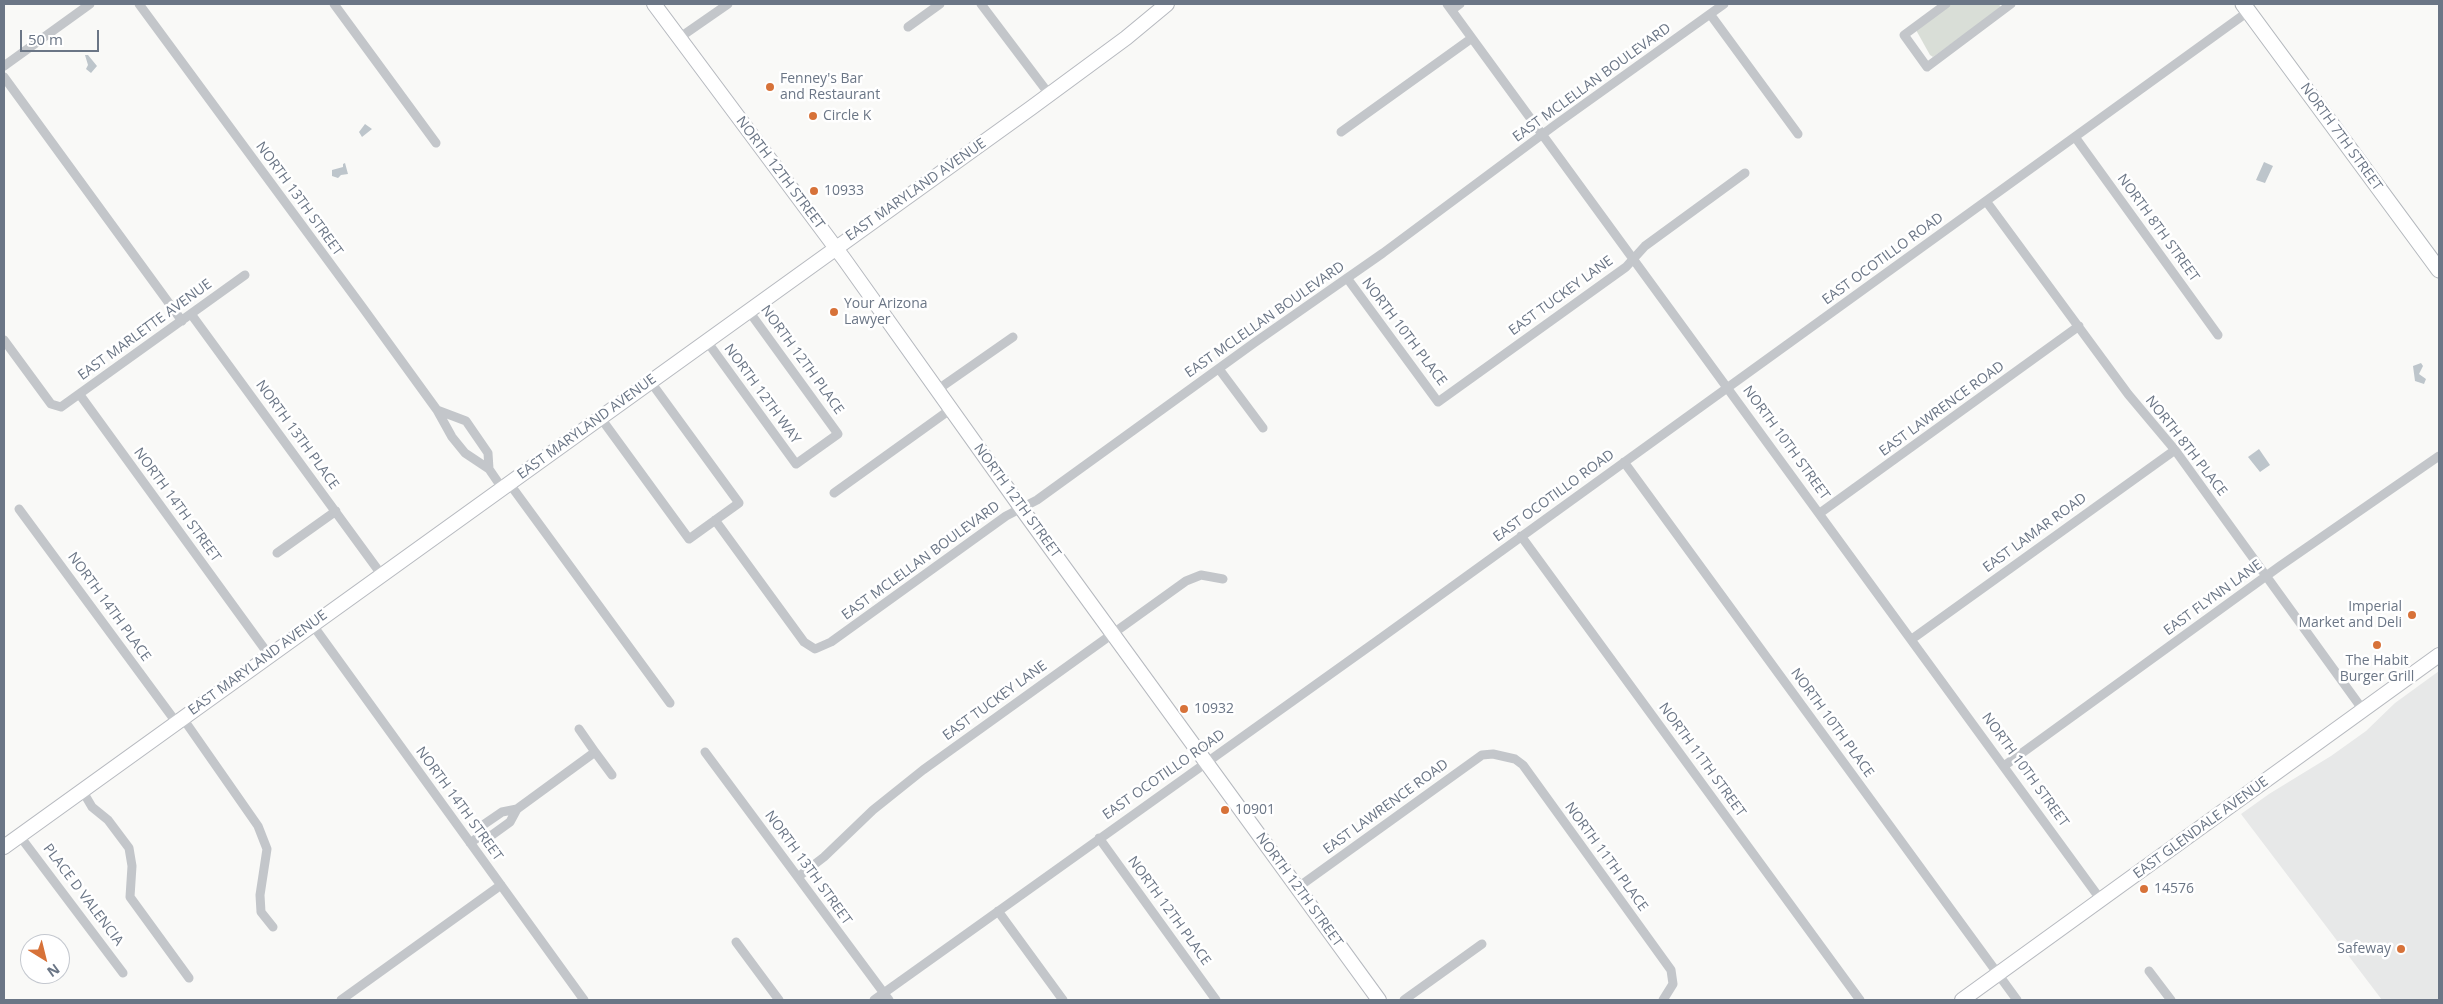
<!DOCTYPE html>
<style>
body{margin:0}
#map{position:relative;width:2443px;height:1004px;overflow:hidden;background:#f9f9f7;font-family:"Open Sans",sans-serif}
canvas{display:block}
.frame{position:absolute;inset:0;border:5px solid #6b7686;pointer-events:none}
.north{position:absolute;left:20px;top:934px;width:50px;height:50px;box-sizing:border-box;background:#fff;border:1px solid #c4c8cf;border-radius:50%;rotate:144deg;font-size:14px;font-weight:700;line-height:20px;text-align:center;color:#6b7686}
.north::after{content:'';display:block;margin:auto;width:18px;height:22px;background:#d77239;clip-path:polygon(50% 0,100% 100%,50% 72%,0 100%)}
.scale{position:absolute;left:20px;top:30px;width:79px;height:22px;box-sizing:border-box;border:2px solid #6b7686;border-top:0;padding-left:6px;font-size:15px;line-height:18px;white-space:nowrap;color:#6b7686;-webkit-text-stroke:4px #fff;paint-order:stroke}
</style>
<div id="map">
<canvas width="2443" height="1004"></canvas>
<div class="frame"></div>
<div class="north">N</div>
<div class="scale">50 m</div>
</div>
<script>
const ctx = document.querySelector('canvas').getContext('2d');
ctx.lineJoin = 'round';
function paint(path, color) { ctx.fillStyle = color; ctx.fill(path, 'evenodd'); }
const poly = rows => new Path2D(rows.map(r => 'M' + r).join(''));
function strokePath(path, color, width, dash) { ctx.strokeStyle = color; ctx.lineWidth = width; ctx.lineCap = dash ? 'butt' : 'round'; ctx.setLineDash(dash || []); ctx.stroke(path); }
function write(font, color, halo, rows, align = 'center') {
  ctx.font = font + ' "Open Sans",sans-serif'; ctx.lineWidth = 5; ctx.setLineDash([]); ctx.textBaseline = 'middle'; ctx.strokeStyle = halo; ctx.fillStyle = color; for (const [text, x, y, turn = 0] of rows) {
    ctx.save(); ctx.translate(x, y); ctx.rotate((+turn || 0) * Math.PI / 180); ctx.textAlign = isNaN(turn) ? turn : align; if (halo) ctx.strokeText(text, 0, 0); ctx.fillText(text, 0, 0); ctx.restore();
  }
}
paint(poly([
 [2439,671,2439,1000,2382,1000,2241,814,2269,794,2331,756,2366,731,2395,703]
]), '#e7e8e8');
paint(poly([
 [1951,4,1999,4,2001,8,1933,57,1930,55,1916,30]
]), '#d9ded7');
paint(poly([
 [85,55,88,55,97,66,91,73,86,69,88,65],
 [365,124,372,129,362,137,359,132],
 [2264,162,2273,166,2265,183,2256,180],
 [345,163,348,174,341,175,338,178,332,176,332,170,343,167,343,164],
 [2421,363,2423,366,2419,374,2426,379,2424,384,2415,381,2413,366],
 [2259,449,2270,465,2260,472,2248,457]
]), '#bdc5cb');
const secondary = poly([
 [654,4,844,259,1027,516,1379,1000],
 [4,847,1031,108,1126,38,1167,4],
 [1962,1000,2439,655]
]);
const primary = poly([
 [2243,4,2439,270]
]);
strokePath(secondary, '#b6b9bf', 16);
strokePath(primary, '#b4b8bd', 17);
strokePath(poly([
 [139,4,363,308,437,410,452,437,465,453,489,469,502,488],
 [334,4,436,143],
 [981,4,1049,94],
 [1447,4,2101,900],
 [1946,4,1904,35,1927,67,2011,4],
 [1452,10,1460,4],
 [1710,14,1798,134],
 [908,27,940,4],
 [679,38,728,4],
 [4,66,90,4],
 [4,77,182,321],
 [1341,132,1472,38],
 [2075,137,2218,335],
 [1986,201,2128,394,2175,450,2363,710],
 [1347,278,1438,402,1626,267,1645,246,1745,173],
 [191,314,381,574],
 [4,340,51,404,61,407,245,275],
 [706,340,796,464,838,434,748,310],
 [1219,369,1263,428],
 [937,390,1013,337],
 [80,395,269,655],
 [437,410,466,421,488,453,489,469],
 [600,417,689,539,739,503,650,381],
 [1624,462,2017,1000],
 [509,483,670,703],
 [834,493,951,409],
 [19,509,176,722],
 [1820,513,2079,326],
 [715,520,804,642,815,649,831,642,1006,516,1037,500,1254,343,1383,253,1555,125,1724,4],
 [1521,536,1860,1000],
 [277,553,336,511],
 [312,624,584,1000],
 [1912,639,2175,450],
 [182,717,258,826,267,849,260,895,261,912,273,927],
 [579,729,595,752],
 [705,752,889,1000],
 [2004,766,2280,566,2439,456],
 [82,790,92,807,108,820,129,848,132,866,130,897,189,978],
 [517,809,595,752,612,775],
 [19,835,123,973],
 [1099,838,1216,1000],
 [470,843,480,836,492,835,510,822,517,809,502,812,483,825,480,836],
 [798,877,824,857,873,810,923,770,1186,581,1201,575,1223,579],
 [1297,888,1482,755,1493,754,1515,759,1523,765,1671,970,1673,984,1663,1000],
 [998,911,1063,1000],
 [736,942,779,1000],
 [2149,971,2171,1000],
 [341,1000,501,885],
 [874,1000,1381,638,2249,11],
 [1404,1000,1482,944]
]), '#c3c6ca', 9);
strokePath(secondary, '#fff', 14);
strokePath(primary, '#fff', 15);
for (const [x, y, r, color] of [
 [770,87,5,"#d77239"],
 [813,116,5,"#d77239"],
 [814,191,5,"#d77239"],
 [834,312,5,"#d77239"],
 [2412,615,5,"#d77239"],
 [2377,645,5,"#d77239"],
 [1184,709,5,"#d77239"],
 [1225,810,5,"#d77239"],
 [2144,889,5,"#d77239"],
 [2401,949,5,"#d77239"]
]) { const dot = new Path2D(); dot.arc(x, y, r, 0, 2 * Math.PI); ctx.fillStyle = color; ctx.fill(dot); strokePath(dot, '#fff', 2); }
write('14px', '#6b7686', '#fff', [
 ["Fenney's Bar",780,79],
 ["and Restaurant",780,95],
 ["Circle K",823,116],
 ["10933",824,191],
 ["Your Arizona",844,304],
 ["Lawyer",844,320],
 ["Imperial",2402,607,"right"],
 ["Market and Deli",2402,623,"right"],
 ["The Habit",2377,661,"center"],
 ["Burger Grill",2377,677,"center"],
 ["10932",1194,709],
 ["10901",1235,810],
 ["14576",2154,889],
 ["Safeway",2391,949,"right"]
], 'left');
write('14px', '#6b7686', '#fff', [
 ["EAST MCLELLAN BOULEVARD",1592,83,-36],
 ["NORTH 7TH STREET",2341,137,54],
 ["NORTH 12TH STREET",780,173,53],
 ["EAST MARYLAND AVENUE",916,190,-35],
 ["NORTH 13TH STREET",299,199,54],
 ["NORTH 8TH STREET",2158,228,54],
 ["EAST OCOTILLO ROAD",1883,259,-36],
 ["EAST TUCKEY LANE",1561,296,-36],
 ["EAST MCLELLAN BOULEVARD",1265,320,-35],
 ["EAST MARLETTE AVENUE",145,330,-36],
 ["NORTH 10TH PLACE",1404,332,53],
 ["NORTH 12TH PLACE",802,360,54],
 ["NORTH 12TH WAY",762,394,54],
 ["EAST LAWRENCE ROAD",1942,409,-36],
 ["EAST MARYLAND AVENUE",587,427,-36],
 ["NORTH 13TH PLACE",297,435,54],
 ["NORTH 10TH STREET",1786,443,54],
 ["NORTH 8TH PLACE",2186,446,52],
 ["EAST OCOTILLO ROAD",1554,496,-36],
 ["NORTH 12TH STREET",1017,501,54],
 ["NORTH 14TH STREET",177,505,54],
 ["EAST LAMAR ROAD",2035,533,-36],
 ["EAST MCLELLAN BOULEVARD",921,561,-36],
 ["EAST FLYNN LANE",2213,598,-36],
 ["NORTH 14TH PLACE",109,607,54],
 ["EAST MARYLAND AVENUE",258,663,-36],
 ["EAST TUCKEY LANE",995,701,-36],
 ["NORTH 10TH PLACE",1832,723,54],
 ["NORTH 11TH STREET",1702,760,54],
 ["NORTH 10TH STREET",2025,770,54],
 ["EAST OCOTILLO ROAD",1164,775,-35],
 ["NORTH 14TH STREET",459,804,54],
 ["EAST LAWRENCE ROAD",1386,807,-36],
 ["EAST GLENDALE AVENUE",2201,828,-36],
 ["NORTH 11TH PLACE",1606,857,54],
 ["NORTH 13TH STREET",808,868,54],
 ["NORTH 12TH STREET",1299,890,54],
 ["PLACE D VALENCIA",83,895,53],
 ["NORTH 12TH PLACE",1169,911,54]
]);
</script>
